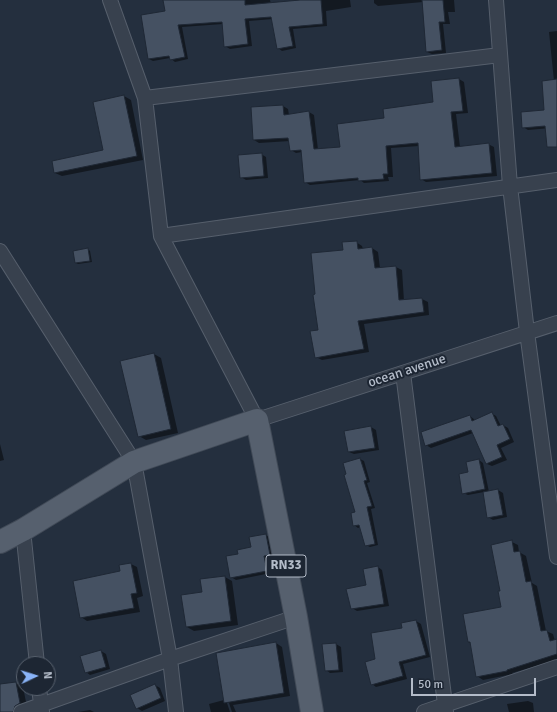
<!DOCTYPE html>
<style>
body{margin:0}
#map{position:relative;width:557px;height:712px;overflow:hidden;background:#242f3e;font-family:Signika,sans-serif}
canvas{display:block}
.north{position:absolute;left:16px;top:656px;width:40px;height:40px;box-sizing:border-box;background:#1d2633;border:1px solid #59626f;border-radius:50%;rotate:86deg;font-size:11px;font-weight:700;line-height:16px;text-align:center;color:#b4bcc9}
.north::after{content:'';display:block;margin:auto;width:14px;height:18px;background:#8ab4f8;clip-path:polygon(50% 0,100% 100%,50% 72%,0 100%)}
.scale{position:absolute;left:411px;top:678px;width:125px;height:18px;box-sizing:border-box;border:2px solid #b4bcc9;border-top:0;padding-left:5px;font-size:12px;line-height:14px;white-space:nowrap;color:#b4bcc9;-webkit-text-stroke:3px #1d2633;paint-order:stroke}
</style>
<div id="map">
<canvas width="557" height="712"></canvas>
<div class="north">N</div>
<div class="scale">50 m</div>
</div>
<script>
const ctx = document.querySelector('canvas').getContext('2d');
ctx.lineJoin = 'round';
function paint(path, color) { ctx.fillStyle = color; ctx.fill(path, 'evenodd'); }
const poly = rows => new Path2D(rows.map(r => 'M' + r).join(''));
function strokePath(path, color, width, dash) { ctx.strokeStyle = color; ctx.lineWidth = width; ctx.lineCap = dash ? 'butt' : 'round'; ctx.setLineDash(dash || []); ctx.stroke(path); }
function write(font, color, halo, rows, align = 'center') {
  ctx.font = font + ' Signika,sans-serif'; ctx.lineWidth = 4; ctx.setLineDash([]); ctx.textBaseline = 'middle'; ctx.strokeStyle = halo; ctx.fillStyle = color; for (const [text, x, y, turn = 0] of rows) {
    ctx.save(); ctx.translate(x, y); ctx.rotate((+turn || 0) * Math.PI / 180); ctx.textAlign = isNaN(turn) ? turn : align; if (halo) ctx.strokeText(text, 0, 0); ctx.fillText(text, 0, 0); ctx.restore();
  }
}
paint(poly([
 [164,0,270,0,271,4,295,1,295,0,350,0,351,7,326,11,327,26,293,29,296,48,282,51,278,48,273,19,249,21,252,46,230,49,225,46,223,24,182,27,188,59,175,62,170,58,153,61,149,59,166,12],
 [374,0,454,0,455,12,448,12,450,24,443,24,446,53,432,54,427,52,423,2,378,6,374,3],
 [557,31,557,145,551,128,528,130,523,127,545,111,554,81,549,32],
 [459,79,464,82,468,113,456,114,460,147,488,144,494,147,497,176,426,182,421,179,419,146,391,148,393,177,388,177,389,181,364,183,360,180,310,185,305,182,302,152,296,153,291,150,290,141,259,143,254,140,283,106,288,109,289,115,309,112,314,115,318,150,341,147,385,119,434,103,432,82],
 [124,96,131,100,143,160,62,176,55,173,53,162,104,151],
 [261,154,266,157,268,178,246,180,241,177],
 [356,242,362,246,363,249,372,248,378,252,380,268,396,267,402,270,404,301,422,299,428,302,429,315,364,324,369,352,322,360,316,357,319,331,344,251],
 [88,249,90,251,92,262,78,264,76,263],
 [154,354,161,358,178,433,146,440,139,436],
 [491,413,496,416,501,426,503,425,508,428,514,442,501,448,507,460,492,466,487,464,473,433,431,448,426,445,470,416,475,420],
 [371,427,376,430,379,450,354,454,349,452],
 [0,444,4,460,0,461],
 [360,459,364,461,370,482,367,483,375,508,371,509,378,545,370,547,366,545,361,527,358,528,354,525,357,513,344,463],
 [479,460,483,463,489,492,498,490,503,493,507,517,493,520,488,517,484,492,468,495,463,493,470,473],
 [266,535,271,538,274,557,268,558,271,573,236,580,231,577,252,548],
 [512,542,518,545,519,552,526,556,532,583,537,586,546,631,553,634,555,641,557,640,557,660,512,673,513,674,483,680,477,676,471,643,468,642,502,608,502,591],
 [131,564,137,567,143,596,137,598,140,612,87,621,81,617,121,572],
 [378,567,382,570,389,606,357,611,352,608,367,586],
 [225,577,232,581,238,625,194,631,187,627,203,593],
 [416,621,421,624,430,657,403,664,407,679,376,687,372,684,376,660,403,629],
 [276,643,282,647,290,696,233,705,236,712,232,712,229,703,227,703,230,712,211,712,209,704,224,700],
 [336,644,341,647,343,672,330,673,326,670],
 [101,651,106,654,110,669,90,675,86,672],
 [16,683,23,687,27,707,21,712,0,712,0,686],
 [155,685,160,688,165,701,142,711,137,708],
 [528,701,533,703,534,712,509,712,507,704],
 [90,710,94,712,78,712]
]), '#0007');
const building = poly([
 [163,0,245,0,245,5,300,0,321,0,323,24,289,27,293,46,277,49,271,17,245,19,248,44,224,47,222,22,178,25,185,57,170,60,169,56,148,59,141,15,165,11,163,0],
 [422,0,443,0,445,22,439,22,442,50,426,52,422,0],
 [459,78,463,111,451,112,455,147,489,143,492,173,420,180,418,143,386,146,388,174,383,174,384,179,358,181,358,178,304,183,301,150,290,151,288,138,253,140,251,107,283,105,284,115,309,111,314,149,340,147,337,124,384,118,383,109,433,102,431,81,459,78],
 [557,79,557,147,547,147,545,126,522,128,521,112,544,110,542,81,557,79],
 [124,95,137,156,54,173,52,161,103,150,93,102,124,95],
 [262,153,264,176,240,178,238,155,262,153],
 [357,241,358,249,372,247,375,268,396,266,399,300,422,298,424,312,358,321,364,349,315,358,310,331,318,330,313,295,315,294,311,253,343,250,342,242,357,241],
 [88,248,90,261,75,263,73,251,88,248],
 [154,353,171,429,138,437,120,361,154,353],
 [492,412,498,426,503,424,510,439,497,445,502,457,486,464,471,430,425,446,421,432,470,415,472,421,492,412],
 [371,426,375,448,348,452,344,431,371,426],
 [360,458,367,480,364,481,372,506,367,507,375,544,365,546,359,525,353,526,351,513,355,512,344,475,346,474,343,463,360,458],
 [479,459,485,489,462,494,459,474,468,472,466,462,479,459],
 [498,489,503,515,487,518,483,492,498,489],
 [266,534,270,555,264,556,267,571,230,578,226,556,238,554,237,550,251,547,249,537,266,534],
 [512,540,514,552,520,551,526,582,531,581,541,631,547,630,550,641,557,639,557,654,507,670,507,671,476,677,470,642,468,642,463,614,501,607,498,591,500,591,491,545,512,540],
 [131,563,137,593,131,594,134,608,80,618,73,581,120,571,119,565,131,563],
 [378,566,384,604,351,609,346,589,366,585,363,569,378,566],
 [225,576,231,621,186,627,181,595,202,592,200,579,225,576],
 [416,620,426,655,399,662,403,676,371,685,365,662,375,659,371,633,402,628,401,623,416,620],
 [276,642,284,693,224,703,216,653,276,642],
 [336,643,339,670,325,671,322,644,336,643],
 [101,650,106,667,85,673,80,656,101,650],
 [16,682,20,703,15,706,13,712,0,712,0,684,16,682],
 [155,684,161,698,136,709,130,695,155,684]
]);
paint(building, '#455162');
strokePath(building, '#1f2835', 1);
const street = poly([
 [110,0,145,98,161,236,257,420,557,323],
 [496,0,510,186,527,332,557,557],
 [145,98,500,55],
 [161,236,557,180],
 [0,251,134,462,170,659,176,712],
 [403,373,446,712],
 [23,530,37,664],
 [39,688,42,712],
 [21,712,170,659,296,617],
 [424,712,557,667]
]);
const primary = poly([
 [0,542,23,530,134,462,257,420,296,617,312,712]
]);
strokePath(street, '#565f6c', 16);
strokePath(primary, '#414a57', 24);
strokePath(street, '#38414e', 14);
strokePath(primary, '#56606e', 22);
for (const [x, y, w] of [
 [286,566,40]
]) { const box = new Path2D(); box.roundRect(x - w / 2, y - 11, w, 22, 3); ctx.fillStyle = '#1d2633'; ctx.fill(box); strokePath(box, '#b4bcc9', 1); }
write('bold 13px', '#b4bcc9', null, [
 ["RN33",286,566]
]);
write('14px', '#b4bcc9', '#1d2633', [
 ["ocean avenue",407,371,-18]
]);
</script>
